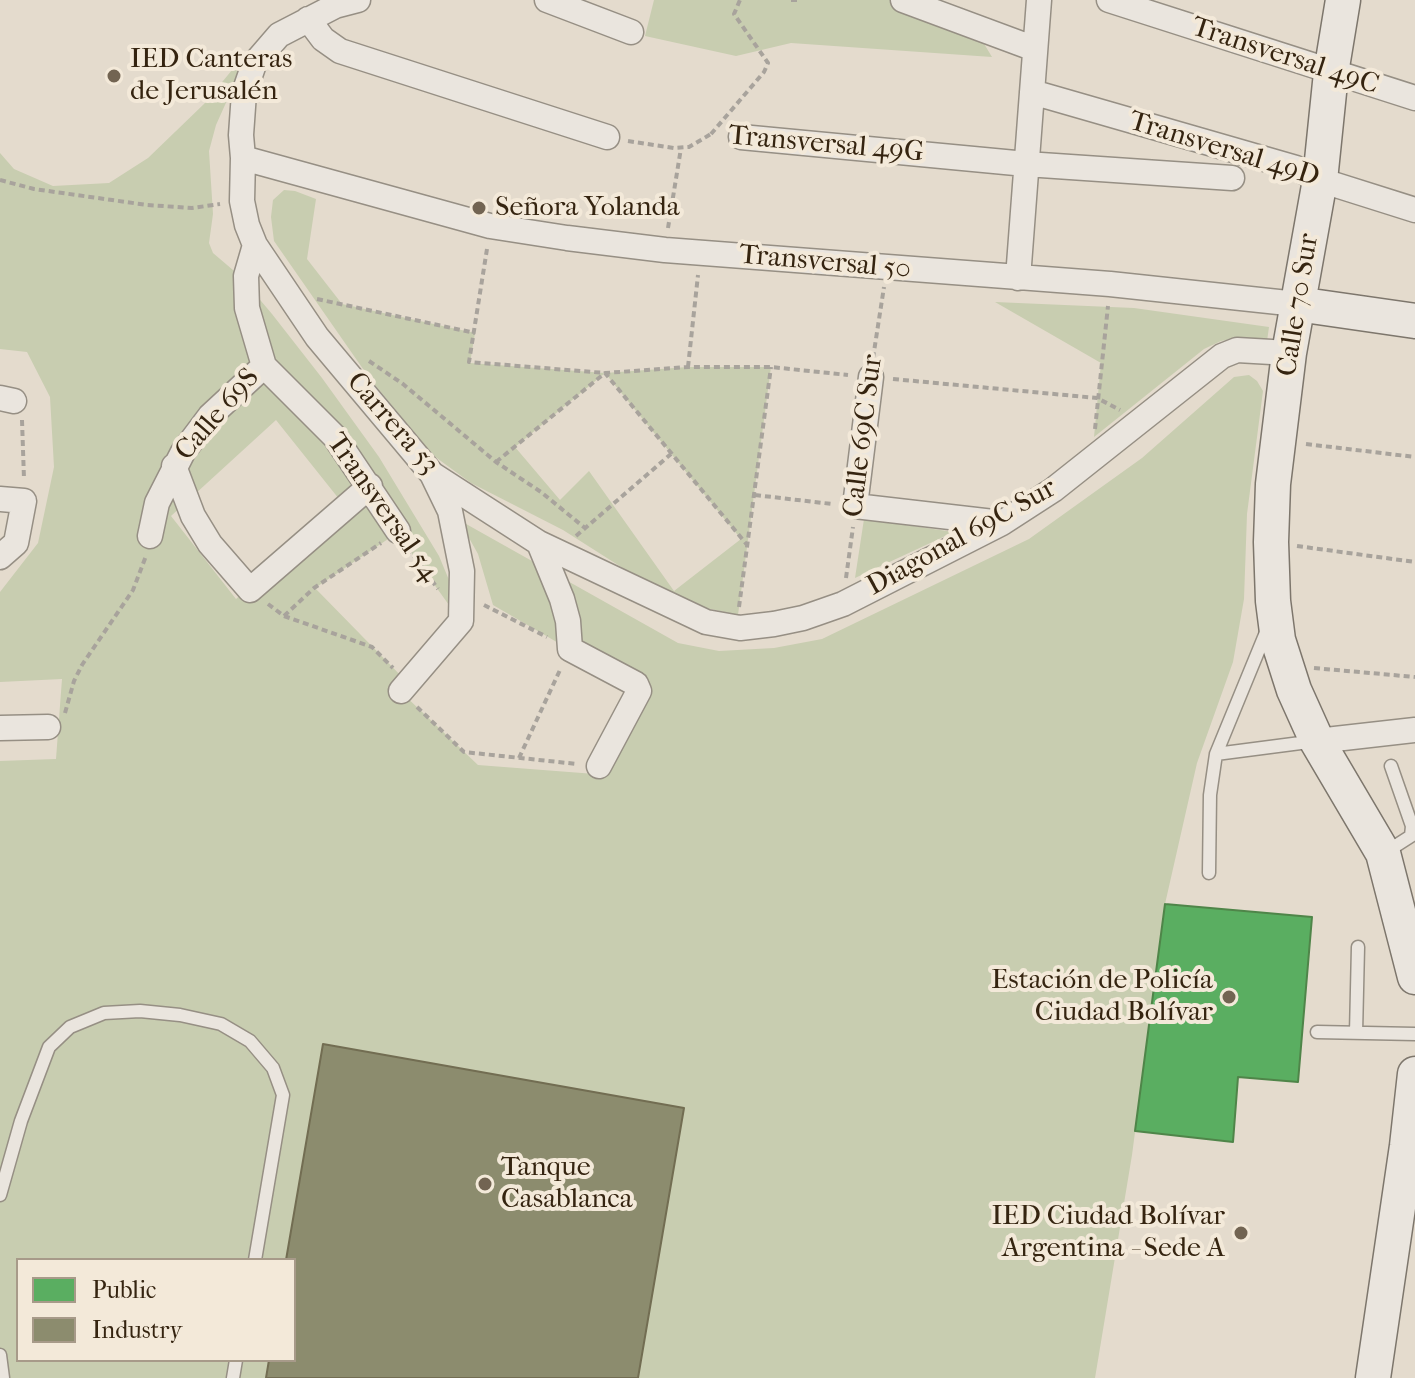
<!DOCTYPE html>
<meta charset="utf-8">
<style>
body{margin:0}
#map{position:relative;width:1415px;height:1378px;overflow:hidden;background:#e4dbcd;font-family:"IM FELL French Canon",serif}
canvas{display:block}
.legend{position:absolute;left:16px;top:1258px;width:280px;height:104px;box-sizing:border-box;background:#f3e9d9;border:2px solid #a79a89;margin:0;padding:10px 14px;list-style:none;font-size:24px;color:#352410}
.legend li{display:flex;align-items:center;gap:16px;height:40px}
.legend b{width:40px;border:2px solid #a79a89}
</style>
<div id="map">
<canvas width="1415" height="1378"></canvas>
<ul class="legend">
<li><b style="height:22px;background:#5aae61"></b>Public</li>
<li><b style="height:22px;background:#8c8c6e"></b>Industry</li>
</ul>
</div>
<script>
const ctx = document.querySelector('canvas').getContext('2d');
ctx.lineJoin = 'round';
function paint(path, color) { ctx.fillStyle = color; ctx.fill(path, 'evenodd'); }
const poly = rows => new Path2D(rows.map(r => 'M' + r).join(''));
function strokePath(path, color, width, dash) { ctx.strokeStyle = color; ctx.lineWidth = width; ctx.lineCap = dash ? 'butt' : 'round'; ctx.setLineDash(dash || []); ctx.stroke(path); }
function write(font, color, halo, rows, align = 'center') {
  ctx.font = font + ' "IM FELL French Canon",serif'; ctx.lineWidth = 8; ctx.setLineDash([]); ctx.textBaseline = 'middle'; ctx.strokeStyle = halo; ctx.fillStyle = color; for (const [text, x, y, turn = 0] of rows) {
    ctx.save(); ctx.translate(x, y); ctx.rotate((+turn || 0) * Math.PI / 180); ctx.textAlign = isNaN(turn) ? turn : align; if (halo) ctx.strokeText(text, 0, 0); ctx.fillText(text, 0, 0); ctx.restore();
  }
}
paint(poly([
 [654,0,922,0,983,42,992,57,791,43,736,56,645,36],
 [251,47,216,125,209,151,213,214,209,243,213,253,240,276,272,314,322,378,379,457,439,556,449,580,449,605,397,533,315,588,407,682,401,692,478,765,608,775,648,695,493,605,478,554,459,520,678,643,719,651,774,648,822,639,1029,539,1142,458,1234,377,1249,375,1257,381,1263,391,1247,514,1244,599,1233,662,1197,763,1165,904,1132,1155,1095,1378,0,1378,0,761,56,759,62,679,0,682,0,592,38,543,54,467,50,397,27,352,0,349,0,153,14,169,53,186,109,183,148,158,204,104],
 [276,420,343,504,236,599,171,516],
 [18,1260,294,1260,294,1360,18,1360],
 [284,190,295,191,316,199,307,259,342,304,475,333,470,363,605,373,688,367,771,367,738,615,697,606,662,593,563,530,471,483,434,456,370,379,274,241,271,217,273,200],
 [605,373,741,539,674,591,589,471,560,500,515,447],
 [995,302,1134,308,1269,327,1267,341,1235,338,1221,341,1204,349,1094,437,1101,363],
 [864,519,954,532,855,578]
]), '#c8cdb0');
const public = poly([
 [1165,904,1312,917,1298,1082,1238,1077,1233,1142,1135,1131,1165,904]
]);
paint(public, '#5aae61');
strokePath(public, '#4f8549', 2);
const industry = poly([
 [323,1044,684,1108,638,1378,266,1378,269,1360,294,1360,294,1260,286,1260,323,1044]
]);
paint(industry, '#8c8c6e');
strokePath(industry, '#726d52', 2);
const lane = poly([
 [1216,754,1316,741],
 [1386,852,1411,836,1412,826,1391,766],
 [1209,873,1210,795,1216,754,1267,630],
 [1317,1032,1415,1034],
 [1356,1033,1358,947],
 [0,1195,21,1121,49,1047,70,1027,104,1013,140,1011,180,1015,221,1024,250,1041,273,1068,283,1095,255,1260],
 [0,1355,3,1378],
 [233,1378,236,1360]
]);
const street = poly([
 [358,0,335,6,279,35,254,64,244,93,241,135,243,158,242,201,247,225,255,245,317,337,432,474,539,543,706,622,740,628,774,624,803,618,843,604,1002,523,1053,490,1222,356,1237,350,1289,353],
 [547,0,631,32],
 [903,0,1035,49],
 [1109,0,1415,98],
 [308,19,323,39,340,51,607,137],
 [1032,92,1296,168,1320,180,1415,210],
 [741,137,1026,164,1232,178],
 [243,158,490,226,567,238,665,250,1110,284,1297,304],
 [1018,278,1039,0],
 [264,366,335,437,398,531],
 [871,377,855,506,1002,523],
 [0,398,14,401],
 [174,466,193,516,210,544,250,590,370,486],
 [0,499,24,501,16,543,0,557],
 [150,536,157,503,183,452,210,416,264,366,247,308,246,276,255,245],
 [539,543,562,599,568,621,570,649,636,684,639,691,599,766],
 [401,691,461,621,462,571,450,511,433,476],
 [0,728,48,727],
 [1317,741,1415,730]
]);
const secondary = poly([
 [1343,0,1331,73,1320,180,1289,353,1273,484,1271,542,1273,601,1278,640,1294,690,1317,741,1383,853,1415,977],
 [1297,304,1415,321],
 [1373,1378,1407,1146,1415,1074]
]);
strokePath(lane, '#968f84', 15);
strokePath(street, '#968f84', 27);
strokePath(secondary, '#7d766c', 37);
strokePath(poly([
 [791,0,799,0],
 [711,134,764,72,768,63,734,14,740,0],
 [628,141,674,148,689,147,711,134],
 [0,180,34,189,147,205,192,208,220,204],
 [668,228,681,148],
 [487,249,469,362,605,373,688,367,771,367,848,375],
 [317,299,475,333],
 [873,358,884,287],
 [369,361,403,384,496,462,541,492,585,528],
 [688,367,698,275],
 [893,379,1097,398,1120,410],
 [22,420,24,479],
 [1095,429,1108,306],
 [1306,444,1415,457],
 [496,462,605,373,748,546],
 [755,495,832,504],
 [576,536,671,454],
 [1297,546,1415,562],
 [408,548,438,589],
 [846,578,853,527],
 [268,604,284,616,372,647,393,668],
 [484,605,547,637],
 [739,607,771,367],
 [284,616,314,588,381,543],
 [1314,668,1415,677],
 [417,707,464,752,577,764],
 [65,713,74,681,82,665,133,590,146,556],
 [519,758,560,670]
]), '#a8a39c', 4, [6, 4]);
strokePath(lane, '#eae5de', 12);
strokePath(street, '#eae5de', 24);
strokePath(secondary, '#eae5de', 34);
for (const [x, y, r, color] of [
 [114,76,8,"#726452"],
 [479,208,8,"#726452"],
 [1229,997,8,"#726452"],
 [485,1184,8,"#726452"],
 [1241,1233,8,"#726452"]
]) { const dot = new Path2D(); dot.arc(x, y, r, 0, 2 * Math.PI); ctx.fillStyle = color; ctx.fill(dot); strokePath(dot, '#f3e9d9', 3); }
write('28px', '#352410', '#f3e9d9', [
 ["Transversal 49C",1285,57,18],
 ["Transversal 49G",826,145,5],
 ["Transversal 49D",1224,150,17],
 ["Transversal 50",825,263,5],
 ["Calle 70 Sur",1299,305,-81],
 ["Calle 69S",218,415,-49],
 ["Carrera 53",392,424,49],
 ["Calle 69C Sur",864,436,-83],
 ["Transversal 54",382,508,55],
 ["Diagonal 69C Sur",962,538,-29]
]);
write('28px', '#352410', '#f3e9d9', [
 ["IED Canteras",130,60],
 ["de Jerusalén",130,92],
 ["Señora Yolanda",495,208],
 ["Estación de Policía",1213,981,"right"],
 ["Ciudad Bolívar",1213,1013,"right"],
 ["Tanque",501,1168],
 ["Casablanca",501,1200],
 ["IED Ciudad Bolívar",1225,1217,"right"],
 ["Argentina - Sede A",1225,1249,"right"]
], 'left');
</script>
